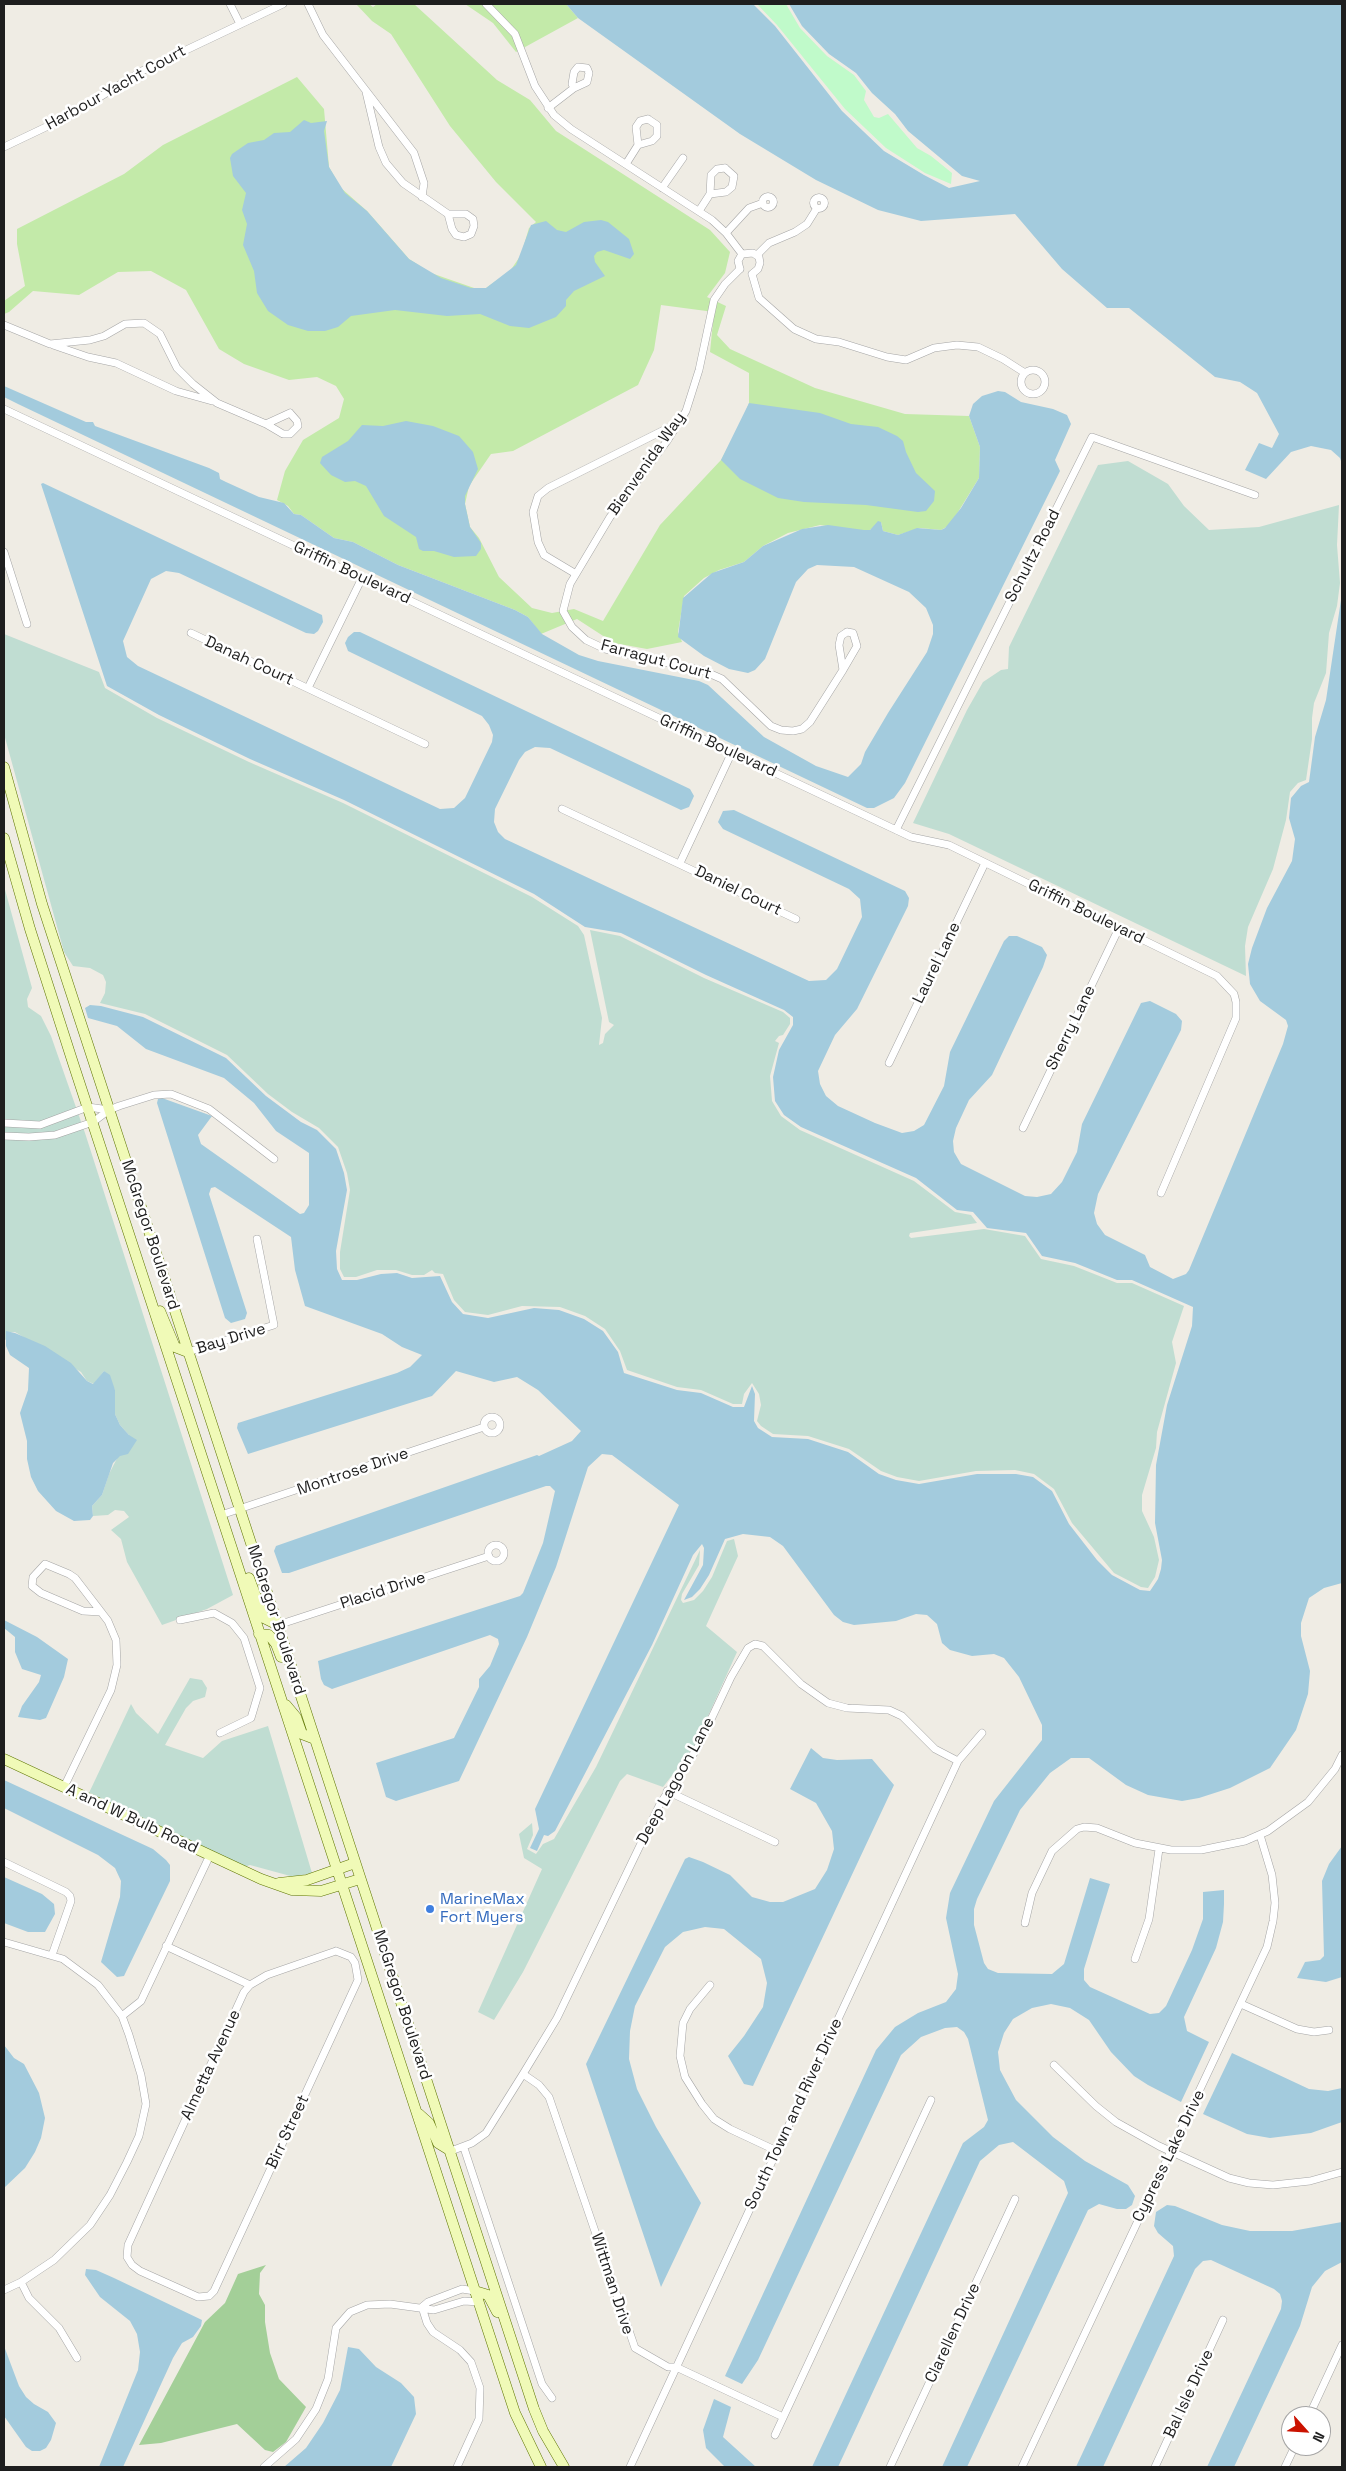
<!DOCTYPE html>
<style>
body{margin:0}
#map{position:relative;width:1346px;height:2471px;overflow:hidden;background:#efece4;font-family:"Space Grotesk",sans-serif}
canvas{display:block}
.frame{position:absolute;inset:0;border:5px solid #1e1e1e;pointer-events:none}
.north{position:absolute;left:1281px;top:2406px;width:50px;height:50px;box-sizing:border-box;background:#fff;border:1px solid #a5a5a5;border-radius:50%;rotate:116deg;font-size:14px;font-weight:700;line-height:20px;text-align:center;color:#1e1e1e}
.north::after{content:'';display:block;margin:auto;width:18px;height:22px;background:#cb1200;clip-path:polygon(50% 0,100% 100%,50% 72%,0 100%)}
</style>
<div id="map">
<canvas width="1346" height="2471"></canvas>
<div class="frame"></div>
<div class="north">N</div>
</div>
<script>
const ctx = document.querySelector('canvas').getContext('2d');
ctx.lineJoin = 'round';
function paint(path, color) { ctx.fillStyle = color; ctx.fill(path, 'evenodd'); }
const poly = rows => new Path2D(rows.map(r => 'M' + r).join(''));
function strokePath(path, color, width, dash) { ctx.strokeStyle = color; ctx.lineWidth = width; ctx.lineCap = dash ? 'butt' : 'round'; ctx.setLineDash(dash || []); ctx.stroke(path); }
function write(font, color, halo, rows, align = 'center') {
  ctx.font = font + ' "Space Grotesk",sans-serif'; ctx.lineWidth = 5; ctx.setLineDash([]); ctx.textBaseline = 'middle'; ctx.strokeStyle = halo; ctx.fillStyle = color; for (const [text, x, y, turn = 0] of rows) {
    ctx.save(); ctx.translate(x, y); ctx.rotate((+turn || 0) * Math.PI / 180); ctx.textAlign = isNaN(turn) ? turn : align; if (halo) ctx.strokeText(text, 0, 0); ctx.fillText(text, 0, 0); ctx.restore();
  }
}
paint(poly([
 [356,4,369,4,373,7,377,4,414,4,497,80,530,100,556,131,710,230,730,252,725,273,707,297,726,306,717,335,730,349,815,388,905,414,969,416,980,447,979,478,950,525,941,530,920,528,898,535,883,531,881,522,870,530,855,530,820,525,788,533,763,546,744,562,719,570,704,578,684,596,678,632,682,642,647,649,614,643,577,619,541,634,528,617,515,610,398,565,353,542,334,538,301,515,294,514,288,506,277,500,285,471,303,440,339,418,344,399,336,386,317,377,289,380,244,364,219,349,186,290,151,271,118,272,79,295,33,291,9,312,4,314,4,301,25,286,17,244,17,229,124,174,163,145,297,77,324,109,329,167,341,188,367,211,409,259,431,273,477,289,486,288,510,271,521,255,529,228,536,222,496,182,450,126,391,34,372,21],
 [661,305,714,312,710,352,749,373,749,403,743,419,721,460,660,525,603,621,574,609,552,613,532,608,499,577,479,538,470,527,465,504,469,486,491,454,513,451,638,385,654,350],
 [465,4,566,4,578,18,516,52,493,23]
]), '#c3eaa9');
paint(poly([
 [266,2265,260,2273,259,2294,265,2305,265,2322,270,2353,279,2379,306,2407,286,2442,273,2452,265,2450,237,2424,161,2443,139,2445,205,2322,225,2303,238,2274]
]), '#a3cf98');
paint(poly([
 [1128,461,1168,484,1184,506,1209,530,1259,527,1339,505,1337,545,1340,583,1337,606,1329,633,1326,673,1314,703,1312,718,1312,739,1306,780,1298,783,1290,792,1286,820,1273,869,1248,927,1245,946,1246,976,949,834,913,823,967,710,983,682,1001,670,1008,669,1009,647,1098,465],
 [4,634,99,672,105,688,157,718,249,762,343,803,494,878,532,897,578,926,584,935,602,1018,599,1045,603,1043,605,1034,614,1025,609,1022,590,930,620,936,704,978,783,1012,790,1018,790,1024,783,1035,779,1036,775,1041,779,1043,770,1076,772,1101,781,1116,800,1130,914,1181,955,1212,971,1215,977,1223,910,1233,909,1236,911,1238,984,1229,1025,1236,1041,1259,1074,1266,1117,1283,1132,1283,1184,1306,1172,1342,1176,1363,1157,1432,1156,1448,1142,1495,1142,1511,1154,1537,1159,1560,1155,1577,1148,1588,1141,1587,1114,1573,1072,1523,1054,1489,1034,1474,1015,1470,976,1471,919,1481,897,1477,881,1471,849,1449,808,1436,773,1434,761,1426,757,1421,761,1405,759,1394,752,1383,744,1394,742,1404,733,1404,701,1390,677,1387,627,1370,620,1351,605,1329,585,1316,560,1307,522,1306,488,1315,465,1312,454,1300,443,1274,435,1273,432,1270,424,1275,412,1275,396,1270,377,1270,356,1277,344,1277,340,1269,340,1252,350,1190,347,1173,338,1147,319,1128,292,1112,268,1094,227,1055,145,1014,100,1003,105,993,106,982,103,975,90,968,73,966,64,952,4,734],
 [4,886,32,988,27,999,28,1007,41,1016,51,1036,85,1133,233,1595,207,1609,162,1625,127,1562,121,1539,111,1530,129,1517,124,1511,115,1510,108,1515,93,1516,92,1506,102,1495,109,1474,129,1435,120,1425,115,1414,115,1390,104,1371,94,1384,87,1381,81,1372,15,1332,6,1332,6,1340,4,1339],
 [734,1539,738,1556,706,1626,737,1652,694,1747,663,1787,627,1774,620,1781,523,1972,494,2020,478,2012,542,1869,524,1858,519,1834,532,1823,533,1835,527,1849,536,1854,543,1844,554,1839,596,1767,700,1550,699,1565,682,1594,681,1600,683,1603,694,1600,703,1591,712,1577,727,1541],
 [190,1678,202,1680,207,1688,205,1697,193,1701,186,1708,165,1745,203,1758,222,1741,268,1726,312,1873,294,1877,250,1865,244,1867,88,1795,131,1704,136,1713,158,1734]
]), '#c0ddd2');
paint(poly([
 [757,4,786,4,800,28,827,56,854,75,866,91,864,100,874,117,879,118,888,114,917,148,931,156,952,173,951,184,925,173,886,148,845,109,777,25]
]), '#c0faca');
paint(poly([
 [566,4,753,4,775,26,842,111,884,151,924,175,949,188,980,181,962,176,908,131,895,114,872,93,856,73,829,54,802,26,789,4,1342,4,1342,464,1340,458,1331,450,1311,446,1291,452,1266,479,1245,470,1259,443,1272,448,1279,434,1257,393,1240,382,1215,377,1129,308,1107,308,1062,269,1015,214,921,221,878,210,816,180,740,134,578,18],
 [304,120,311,123,327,121,324,131,329,167,345,193,367,211,409,259,441,278,471,288,486,288,516,265,531,225,546,221,557,230,566,232,584,222,601,220,608,222,629,239,634,254,630,259,604,250,597,252,594,256,595,262,605,276,574,291,566,300,566,306,556,317,529,328,510,326,480,314,447,316,395,310,351,316,338,327,325,331,308,331,288,325,268,311,257,293,254,271,243,245,247,224,242,210,246,193,233,176,230,158,232,154,248,143,264,140,274,133,290,132],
 [4,386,86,422,93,422,95,426,209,468,219,473,220,479,226,482,259,497,284,503,294,514,301,515,334,538,353,542,398,565,515,610,528,617,542,634,579,655,598,661,699,681,708,685,764,737,816,766,848,777,861,764,865,752,888,713,927,652,933,634,933,625,926,608,909,592,854,567,817,565,808,569,796,582,765,659,755,670,748,673,729,669,704,656,678,637,683,598,712,573,744,562,763,546,802,529,828,525,864,530,870,530,878,521,881,522,883,531,898,535,917,528,941,530,945,528,961,508,979,478,980,447,969,416,973,404,982,396,998,391,1005,392,1021,402,1053,409,1067,415,1071,424,1055,460,1060,471,905,783,894,798,874,808,867,808,18,404,4,397],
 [749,403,820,413,851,424,878,427,897,436,903,441,906,452,916,473,935,491,934,501,926,511,918,512,866,505,804,502,778,498,740,479,721,460],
 [406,421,433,426,459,436,473,452,478,469,465,496,465,504,470,527,481,543,481,549,476,556,454,557,434,551,423,551,419,549,416,537,384,516,366,486,355,481,345,482,331,475,320,463,322,457,348,441,362,425,383,426],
 [43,483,322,615,323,622,318,631,314,634,306,633,179,573,166,571,151,579,123,641,127,657,138,666,440,809,454,808,465,798,492,742,493,735,489,725,482,716,348,651,345,643,348,637,354,632,360,632,690,789,694,796,689,807,681,810,550,748,535,747,525,752,519,760,495,809,494,822,498,832,505,839,809,981,826,980,837,969,862,917,860,899,849,889,723,829,718,822,723,811,734,810,905,891,909,898,908,906,857,1009,835,1035,818,1071,820,1084,826,1096,838,1106,875,1123,902,1133,914,1131,924,1125,944,1086,950,1052,1004,941,1009,936,1017,936,1042,947,1047,955,1043,967,992,1075,969,1100,956,1128,953,1141,954,1152,961,1164,1025,1196,1037,1197,1051,1194,1062,1182,1077,1152,1082,1124,1141,1003,1150,1001,1176,1014,1182,1021,1181,1030,1098,1194,1094,1213,1097,1224,1105,1235,1145,1255,1150,1267,1173,1279,1186,1274,1189,1270,1283,1044,1288,1026,1286,1020,1260,1001,1250,984,1248,964,1252,948,1267,908,1292,861,1295,839,1289,818,1291,798,1301,786,1309,782,1315,737,1326,700,1342,593,1342,1583,1324,1588,1309,1598,1301,1623,1301,1636,1310,1671,1308,1694,1296,1730,1270,1768,1230,1788,1199,1798,1182,1801,1148,1795,1126,1785,1089,1758,1071,1758,1050,1773,1020,1810,977,1899,974,1909,974,1925,984,1963,988,1969,998,1973,1052,1974,1064,1964,1090,1878,1110,1884,1084,1969,1084,1980,1090,1987,1150,2014,1159,2013,1166,2006,1192,1950,1203,1919,1203,1892,1224,1890,1224,1904,1223,1922,1216,1948,1184,2017,1187,2031,1209,2042,1181,2102,1148,2085,1134,2076,1111,2052,1089,2020,1070,2008,1051,2004,1032,2008,1013,2019,1004,2033,998,2052,1000,2070,1016,2100,1053,2137,1085,2161,1128,2185,1135,2196,1132,2205,1126,2209,1117,2209,1099,2204,1088,2210,967,2467,942,2467,1068,2193,1064,2181,1013,2142,999,2145,980,2161,838,2467,812,2467,963,2143,984,2127,988,2120,968,2039,964,2032,957,2027,945,2028,921,2037,901,2055,758,2360,742,2384,725,2376,876,2050,895,2027,918,2013,946,2002,956,1989,958,1974,946,1918,950,1893,994,1801,1042,1740,1042,1725,1019,1677,1004,1658,994,1654,972,1656,950,1650,942,1643,937,1624,927,1615,916,1614,896,1621,854,1625,843,1622,834,1615,783,1546,770,1537,743,1534,725,1539,709,1575,700,1589,692,1597,684,1600,703,1565,704,1548,702,1544,693,1555,652,1645,555,1831,548,1836,544,1835,537,1851,530,1848,539,1829,535,1809,679,1505,612,1455,602,1454,588,1467,556,1567,527,1637,459,1781,396,1801,386,1797,376,1763,454,1738,479,1687,479,1679,490,1666,499,1644,498,1639,490,1635,332,1689,324,1685,321,1679,318,1661,520,1596,523,1593,543,1543,555,1491,550,1486,546,1486,289,1573,282,1573,274,1551,276,1546,537,1455,539,1456,572,1441,581,1431,538,1390,517,1377,494,1382,456,1371,432,1396,248,1454,237,1428,238,1423,397,1373,410,1367,422,1355,402,1347,382,1334,305,1306,295,1270,291,1237,215,1187,211,1188,209,1194,247,1313,245,1319,231,1323,225,1318,157,1103,158,1099,162,1098,212,1116,198,1135,201,1144,300,1214,304,1213,309,1205,309,1153,276,1131,254,1103,224,1078,146,1049,117,1026,88,1018,85,1008,90,1005,101,1006,143,1017,226,1058,266,1096,301,1122,317,1130,336,1149,344,1173,347,1190,336,1251,337,1269,342,1280,357,1280,381,1274,397,1273,412,1278,440,1276,452,1302,463,1314,488,1318,534,1308,559,1310,584,1319,603,1331,618,1352,624,1373,677,1390,701,1393,733,1407,744,1407,752,1386,755,1394,754,1421,758,1428,772,1437,808,1439,848,1452,879,1474,896,1480,919,1484,977,1474,1016,1474,1033,1477,1052,1491,1069,1524,1097,1560,1112,1575,1140,1590,1150,1591,1158,1579,1161,1569,1162,1560,1155,1523,1156,1465,1167,1405,1192,1326,1193,1307,1132,1280,1117,1280,1075,1263,1042,1256,1026,1233,987,1228,973,1212,957,1210,916,1178,801,1127,784,1115,775,1101,773,1077,779,1050,793,1025,793,1017,784,1010,706,975,621,933,585,927,534,894,344,800,250,759,159,715,107,686,41,484],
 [6,1331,15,1333,45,1346,71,1363,87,1381,93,1384,104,1371,110,1375,115,1390,115,1414,120,1425,129,1435,137,1440,128,1454,120,1456,113,1463,102,1495,92,1506,93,1516,90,1520,74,1521,56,1511,38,1491,31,1477,27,1459,27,1441,20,1413,28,1390,29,1368,10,1355,6,1346],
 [4,1620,37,1637,68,1659,64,1677,46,1718,40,1720,18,1717,22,1706,39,1682,41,1675,22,1669,15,1652,15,1637,4,1628],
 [811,1748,823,1758,837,1760,872,1759,894,1785,753,2086,744,2084,728,2056,744,2036,763,2007,767,1983,761,1959,724,1929,705,1927,683,1932,665,1947,635,2006,630,2031,629,2059,637,2089,656,2127,701,2203,661,2287,586,2064,685,1859,689,1857,703,1862,730,1875,752,1897,770,1902,783,1902,815,1889,827,1870,834,1849,832,1831,816,1803,790,1789],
 [4,1780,153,1849,166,1860,170,1865,170,1881,124,1976,117,1977,101,1962,120,1897,121,1881,115,1868,98,1855,4,1808],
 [1342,1846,1342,1977,1326,1982,1297,1978,1305,1962,1320,1960,1324,1956,1322,1881,1329,1864],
 [4,1877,42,1894,54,1904,55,1914,45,1932,28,1932,4,1923],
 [4,2045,14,2058,24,2064,39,2093,45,2118,41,2138,35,2152,25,2168,4,2188],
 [1232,2053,1309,2089,1328,2091,1342,2088,1342,2122,1311,2133,1270,2138,1247,2134,1203,2114],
 [1167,2205,1175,2206,1222,2225,1250,2231,1292,2231,1342,2222,1342,2262,1325,2271,1312,2287,1300,2326,1234,2467,1207,2467,1281,2309,1282,2301,1280,2294,1274,2289,1211,2260,1203,2261,1195,2269,1103,2467,1076,2467,1174,2256,1173,2246,1158,2233,1154,2226,1156,2212],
 [86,2269,96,2270,114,2278,202,2320,201,2326,193,2337,182,2343,173,2358,123,2467,99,2467,138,2370,140,2352,137,2334,130,2321,100,2297,85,2275],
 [4,2346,19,2386,26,2397,34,2404,48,2412,56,2423,51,2440,46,2448,40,2451,32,2451,26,2447,4,2416],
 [348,2347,359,2349,376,2367,401,2383,414,2397,416,2414,391,2467,284,2467,306,2448,323,2423,340,2390],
 [714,2399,731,2407,723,2437,756,2467,725,2467,706,2448,703,2430]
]), '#a3cbdd');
const street = poly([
 [230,4,240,24],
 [308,4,323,35,414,153,424,183,422,197],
 [486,4,515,34,535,86,554,115,571,129,712,220,726,233,742,254],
 [366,92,379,147,386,163,403,183,448,214],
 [548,108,574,88,587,82,589,73,587,68,578,67,574,72,572,84,574,88],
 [648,119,657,125,657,136,652,141,638,145,636,127,640,121,648,119],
 [4,147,67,117,144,70,283,4],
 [626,164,638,145],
 [725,168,734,176,732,187,726,192,710,194,711,175,717,169,725,168],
 [662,188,683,158],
 '762.5 202a5.5 5.5 0 1 1 11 0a5.5 5.5 0 1 1-11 0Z',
 '813.5 203a5.5 5.5 0 1 1 11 0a5.5 5.5 0 1 1-11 0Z',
 [699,211,710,194],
 [448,214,466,214,473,219,474,226,471,234,464,237,456,235,452,229,448,214],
 [726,233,749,208,763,203],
 [757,255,769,243,795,232,807,224,817,208],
 [740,269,725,284,714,300,699,370,686,411,667,441,610,517,570,584,563,611,572,627,586,640,605,649,704,671,722,679,771,726,781,730,793,731,802,729,810,722,843,670],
 [740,269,738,261,742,254,753,253,759,257,760,263,758,269,752,274],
 [752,274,759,298,794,329,816,339,839,342,887,357,906,360,934,348,957,345,978,347,1003,359,1025,373],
 [4,325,50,344,90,340,104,336,125,324,144,323,160,334,177,368,193,384,217,403,266,424],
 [53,345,88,357,116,363,176,391,212,401],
 '1021 382a12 12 0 1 1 24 0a12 12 0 1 1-24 0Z',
 [4,409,911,837,949,845,1217,976,1234,994,1236,1002,1236,1018,1161,1193],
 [290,413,297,421,298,426,290,434,283,434,266,424,290,413],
 [4,552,27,624],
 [576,574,544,555,538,542,533,512,538,496,548,488,678,423],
 [847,632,853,633,857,646,843,670,839,645,841,636,847,632],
 [191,633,425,744],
 [308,688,362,578],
 [562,809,796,919],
 [896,830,1092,437,1255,495],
 [680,863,732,752],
 [889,1063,985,863],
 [4,1123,40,1125,88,1107,109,1110],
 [1023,1128,1119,928],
 [4,1136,29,1137,55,1135,93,1122,109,1110,119,1106,154,1095,171,1094,209,1109,274,1159],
 [188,1352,274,1325,257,1239],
 '484 1425a8 8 0 1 1 16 0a8 8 0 1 1-16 0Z',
 [221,1515,484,1427],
 '488 1553a8 8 0 1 1 16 0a8 8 0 1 1-16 0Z',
 [180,1620,214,1613,232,1623,244,1638,260,1688,251,1718,220,1733],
 [278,1625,489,1556],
 [64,1787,111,1690,117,1665,116,1640,108,1621,95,1604,75,1578,69,1574,45,1564,33,1577,32,1586,41,1593,83,1611,101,1612],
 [667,1791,775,1842],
 [4,1862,66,1892,70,1896,71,1901,52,1955],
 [1025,1923,1032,1893,1052,1851,1077,1829,1084,1827,1097,1828,1135,1843,1171,1850,1201,1850,1245,1841,1268,1831,1308,1802,1335,1769,1342,1755],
 [4,1942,63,1959,98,1985,122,2016,129,2035,141,2075,146,2104,139,2136,127,2162,110,2195,90,2225,54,2260,21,2282,4,2290],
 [166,1946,250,1985],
 [336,1951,351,1957,355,1963,358,1980,214,2291,209,2296,198,2297,140,2271,132,2265,127,2257,128,2245,244,1992,250,1985,267,1975,336,1951],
 [1135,1959,1149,1919,1159,1849],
 [710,1985,690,2009,683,2023,680,2056,685,2077,702,2104,714,2119,730,2129,777,2151],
 [1241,2004,1297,2029,1314,2032,1329,2030],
 [122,2016,141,2001,210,1855],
 [1054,2065,1096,2106,1116,2122,1159,2146,1229,2178,1249,2183,1273,2185,1310,2181,1342,2172],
 [523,2074,539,2085,549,2097,635,2348,668,2367,676,2367,783,2417],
 [464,2148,536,2366,542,2384,552,2398],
 [451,2151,472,2143,486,2133,523,2074,557,2018,660,1804,698,1747,731,1677,748,1648,755,1644,763,1646,801,1684,828,1703,847,1708,889,1710,902,1716,935,1749,958,1761],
 [21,2282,29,2298,59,2328,77,2358],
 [422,2307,427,2323,433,2332,460,2350,471,2362,480,2388,479,2419,457,2467],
 [422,2307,428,2302,462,2289,475,2291],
 [1309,2416,1342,2345],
 [775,2435,931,2100],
 [264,2467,296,2439,316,2409,328,2379,336,2328,350,2312,367,2305,390,2304,434,2310,464,2301,479,2302],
 [630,2467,958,1761,982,1733],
 [890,2467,1015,2199],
 [1022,2467,1267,1947,1273,1921,1275,1903,1272,1875,1260,1835],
 [1155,2467,1223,2320],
 [1285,2467,1295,2446]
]);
const secondary = poly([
 [4,767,42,904,534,2409,543,2431,564,2467],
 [4,838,30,929,73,1063,515,2413,541,2467],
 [160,1311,175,1347,188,1352],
 [249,1578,264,1618,278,1625],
 [259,1634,269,1635,276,1644,281,1657],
 [286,1705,296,1717,302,1734,315,1739],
 [4,1759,261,1879,292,1890,321,1891,360,1879],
 [279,1883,307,1880,355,1863],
 [419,2114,429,2123,438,2143,451,2151],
 [475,2291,488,2295,497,2312]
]);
strokePath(street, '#a5a5a5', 8);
strokePath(secondary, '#5f7604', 11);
strokePath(street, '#fff', 7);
strokePath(secondary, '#f0fab7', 10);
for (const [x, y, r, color] of [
 [430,1909,5,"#3f7fe0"]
]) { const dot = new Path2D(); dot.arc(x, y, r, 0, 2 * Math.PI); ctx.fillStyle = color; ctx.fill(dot); strokePath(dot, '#fff', 2); }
write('16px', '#1e1e1e', '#fff', [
 ["Harbour Yacht Court",116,88,-29],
 ["Bienvenida Way",647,464,-55],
 ["Schultz Road",1033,556,-63],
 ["Griffin Boulevard",352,573,25],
 ["Farragut Court",656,660,15],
 ["Danah Court",249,661,25],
 ["Griffin Boulevard",718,746,25],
 ["Daniel Court",738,891,26],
 ["Griffin Boulevard",1086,912,26],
 ["Laurel Lane",937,963,-64],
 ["Sherry Lane",1071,1028,-64],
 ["McGregor Boulevard",150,1235,72],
 ["Bay Drive",231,1339,-17],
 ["Montrose Drive",353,1472,-19],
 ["Placid Drive",383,1591,-18],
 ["McGregor Boulevard",276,1620,72],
 ["Deep Lagoon Lane",676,1781,-61],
 ["A and W Bulb Road",132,1819,25],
 ["McGregor Boulevard",402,2005,72],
 ["Almetta Avenue",211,2065,-65],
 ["South Town and River Drive",794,2114,-65],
 ["Birr Street",288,2132,-65],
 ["Cypress Lake Drive",1169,2156,-64],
 ["Wittman Drive",612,2284,72],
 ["Clarellen Drive",953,2333,-65],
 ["Bal Isle Drive",1189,2394,-65]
]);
write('16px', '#366cbe', '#fff', [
 ["MarineMax",440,1900],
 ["Fort Myers",440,1918]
], 'left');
</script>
